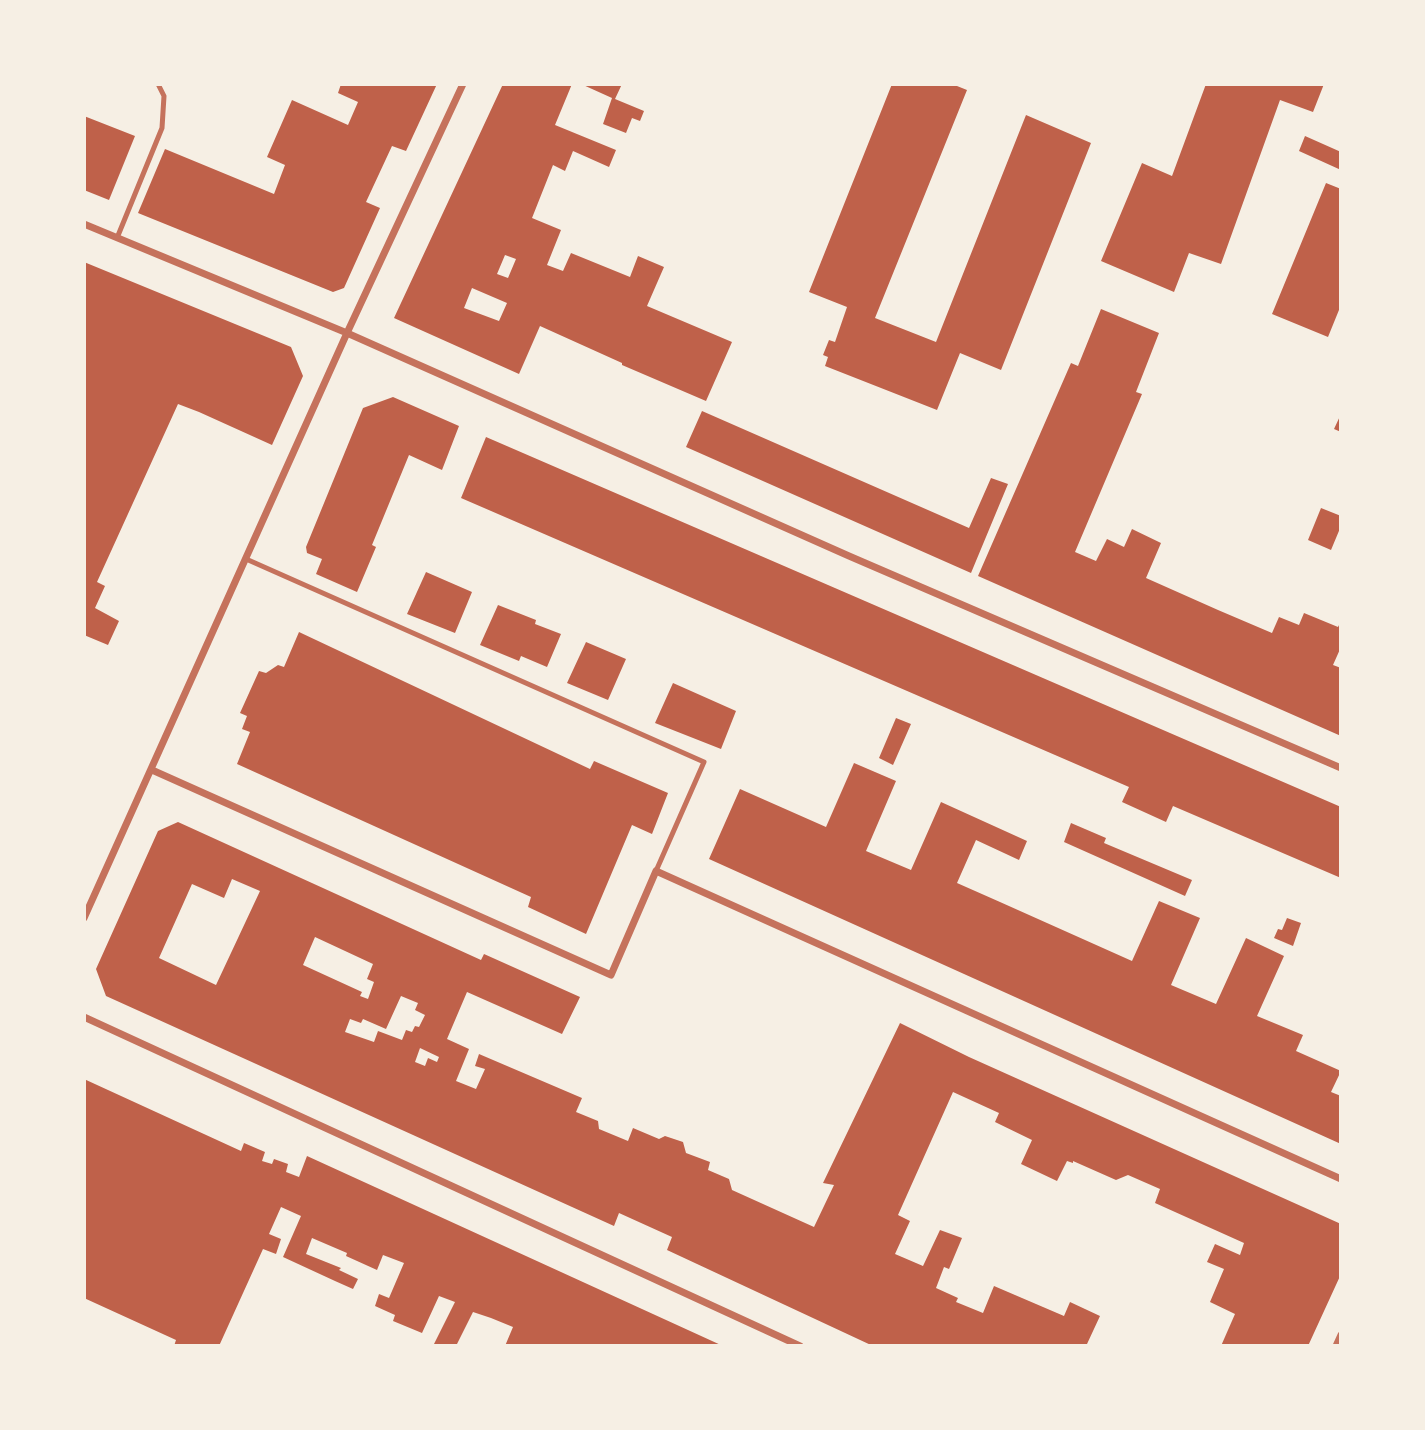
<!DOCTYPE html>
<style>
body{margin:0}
#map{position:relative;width:1425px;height:1430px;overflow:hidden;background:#f6efe4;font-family:Spectral,serif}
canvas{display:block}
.frame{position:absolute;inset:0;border:86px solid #f6efe4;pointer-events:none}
</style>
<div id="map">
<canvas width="1425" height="1430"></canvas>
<div class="frame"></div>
</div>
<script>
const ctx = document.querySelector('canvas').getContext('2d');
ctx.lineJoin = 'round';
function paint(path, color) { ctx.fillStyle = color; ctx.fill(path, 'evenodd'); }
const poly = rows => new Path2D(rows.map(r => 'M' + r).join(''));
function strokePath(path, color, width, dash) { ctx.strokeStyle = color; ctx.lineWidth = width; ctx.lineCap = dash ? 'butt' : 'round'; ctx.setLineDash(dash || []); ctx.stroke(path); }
paint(poly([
 [341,84,437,84,406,151,392,146,366,202,380,208,344,288,333,292,138,213,165,149,274,194,285,165,267,157,292,100,348,125,358,102,338,93],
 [503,84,572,84,555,125,616,150,609,167,573,151,565,171,553,165,532,218,561,230,547,265,563,271,571,253,630,277,638,256,664,267,647,306,732,342,706,401,622,365,622,363,540,326,519,374,394,318],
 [505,255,516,259,508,278,497,274],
 [472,288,507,303,499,321,464,308],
 [581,84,622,84,615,99,644,111,640,121,632,118,626,133,603,124,612,98],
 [892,84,952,84,967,90,875,318,936,342,1026,115,1091,143,1001,370,960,353,937,410,825,366,828,357,823,355,829,340,835,342,847,307,809,292],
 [1206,84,1324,84,1313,112,1280,100,1221,264,1189,253,1174,292,1101,261,1142,163,1172,176],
 [84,116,135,136,109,200,84,190],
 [1305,136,1341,152,1341,170,1299,151],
 [1326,183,1341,189,1341,305,1328,337,1272,314],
 [84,262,291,347,303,376,272,445,199,412,178,404,97,582,105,586,95,608,119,621,108,645,84,635],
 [1101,309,1159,333,1136,392,1142,394,1075,552,1096,561,1107,539,1124,547,1132,529,1161,543,1146,578,1218,610,1272,633,1279,617,1299,625,1304,613,1338,627,1341,621,1341,647,1333,665,1341,668,1341,736,978,576,1071,363,1078,366],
 [393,397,459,426,442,470,409,455,372,545,376,547,357,592,316,574,322,559,307,553,306,547,363,408],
 [702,411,969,528,991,478,1008,484,971,573,686,447],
 [1341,414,1341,432,1334,429],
 [486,437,1341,807,1341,878,1173,806,1166,822,1122,802,1129,787,461,498],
 [1321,508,1341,516,1341,526,1331,550,1308,540],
 [426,572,472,592,455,633,407,614],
 [498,605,536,620,535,624,561,634,547,667,521,656,519,661,480,645],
 [299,632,590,769,594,761,668,793,652,834,632,825,586,934,528,907,531,897,237,764,250,732,242,729,247,716,240,713,259,671,266,673,278,665,284,667],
 [586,642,626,659,608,700,567,683],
 [673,683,736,711,721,749,655,723],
 [896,718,911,724,893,765,879,758],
 [854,763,896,781,866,851,911,870,941,802,1027,841,1019,860,976,840,957,883,1000,902,1132,961,1159,901,1200,918,1171,985,1216,1004,1246,938,1284,956,1257,1016,1303,1035,1296,1051,1341,1071,1331,1092,1341,1096,1341,1144,709,859,740,789,826,827],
 [178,822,481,960,484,954,580,997,562,1034,467,992,447,1039,469,1049,456,1081,476,1089,485,1069,475,1066,479,1054,582,1098,576,1112,598,1121,599,1129,628,1141,633,1128,659,1139,665,1136,683,1142,686,1153,710,1162,708,1170,729,1179,732,1190,814,1227,834,1185,823,1183,900,1023,969,1057,1341,1224,1341,1274,1308,1346,1221,1346,1235,1314,1210,1302,1224,1269,1207,1262,1215,1244,1240,1255,1244,1243,1155,1203,1160,1189,1128,1175,1116,1180,1073,1161,1073,1163,1067,1161,1057,1181,1021,1164,1032,1140,995,1122,999,1113,953,1092,898,1215,910,1221,895,1254,923,1266,940,1230,962,1238,949,1269,944,1267,936,1288,958,1298,956,1302,983,1313,994,1286,1064,1316,1070,1302,1100,1316,1087,1344,1092,1346,873,1346,667,1250,672,1237,619,1213,614,1226,106,996,96,969,158,831],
 [232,879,260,891,216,985,159,958,192,884,224,898],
 [315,937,373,964,367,979,374,982,368,999,360,996,362,992,303,965],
 [401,996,418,1003,415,1010,425,1015,419,1027,415,1026,412,1032,406,1030,402,1040,378,1031,374,1042,345,1032,350,1019,361,1023,363,1019,386,1029],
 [420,1048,439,1057,437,1062,428,1058,425,1066,415,1062],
 [1071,823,1106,838,1104,843,1192,880,1185,896,1064,842],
 [1287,918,1301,923,1293,946,1274,938,1278,929,1282,930],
 [84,1079,241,1151,244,1143,265,1152,262,1161,272,1164,274,1159,288,1164,286,1172,299,1177,307,1156,723,1346,505,1346,513,1327,491,1318,473,1312,456,1346,433,1346,455,1302,439,1296,422,1333,393,1321,395,1315,375,1306,379,1294,389,1298,404,1263,383,1255,377,1270,346,1256,347,1253,312,1238,306,1254,341,1268,339,1270,358,1279,353,1289,335,1281,283,1257,301,1216,281,1207,269,1234,281,1239,276,1254,263,1249,219,1346,174,1346,176,1340,84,1298]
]), '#bf614a');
strokePath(poly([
 [117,238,162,128,164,96,158,84],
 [246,559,704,762,656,871]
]), '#c5725c', 5);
strokePath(poly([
 [84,224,347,333,849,556,1341,768],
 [152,770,611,975,656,871,1341,1179],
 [84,918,347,333,463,84],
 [84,1017,800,1346],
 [1336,1346,1341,1335]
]), '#c5725c', 7);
</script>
